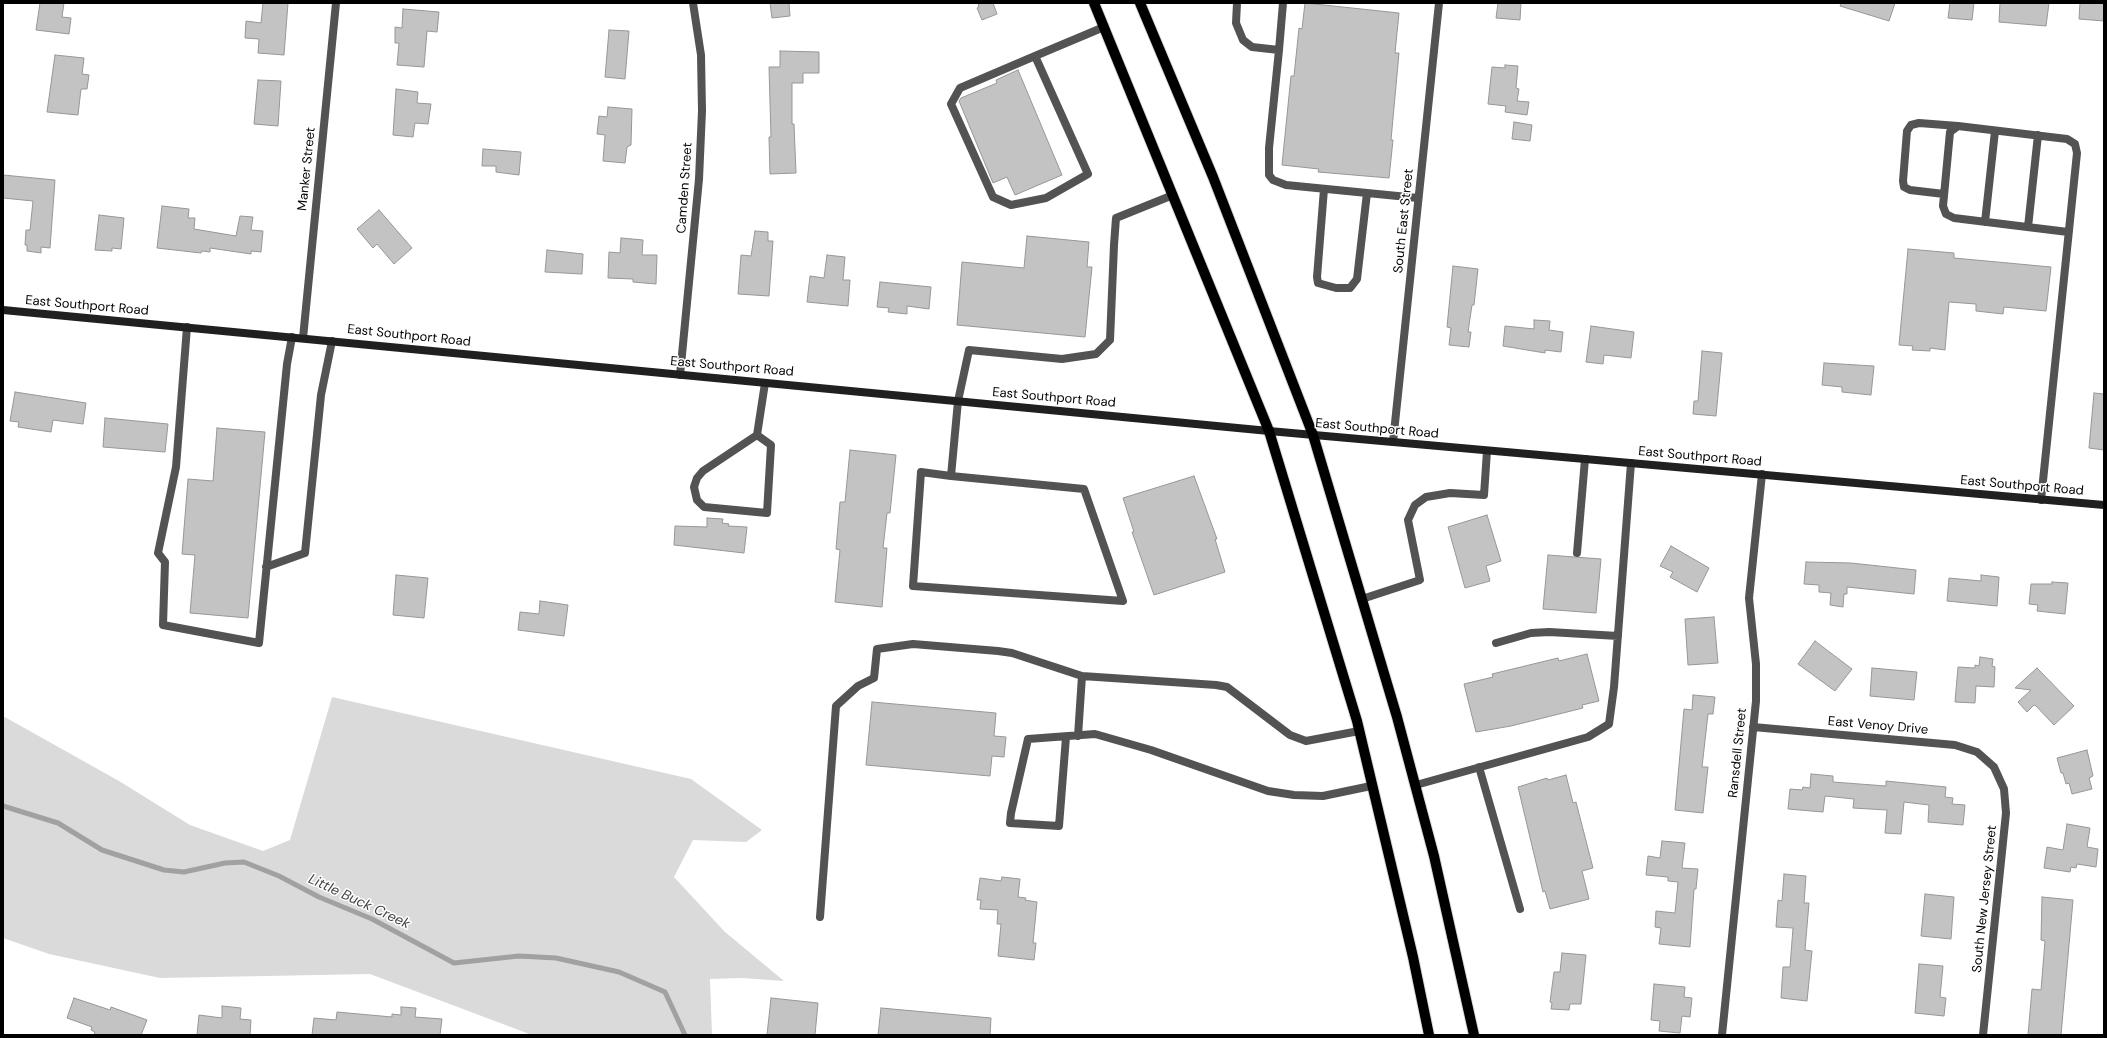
<!DOCTYPE html>
<style>
body{margin:0}
#map{position:relative;width:2107px;height:1038px;overflow:hidden;background:#fff;font-family:"DM Sans",sans-serif}
canvas{display:block}
.frame{position:absolute;inset:0;border:4px solid #000;pointer-events:none}
</style>
<div id="map">
<canvas width="2107" height="1038"></canvas>
<div class="frame"></div>
</div>
<script>
const ctx = document.querySelector('canvas').getContext('2d');
ctx.lineJoin = 'round';
function paint(path, color) { ctx.fillStyle = color; ctx.fill(path, 'evenodd'); }
const poly = rows => new Path2D(rows.map(r => 'M' + r).join(''));
function strokePath(path, color, width, dash) { ctx.strokeStyle = color; ctx.lineWidth = width; ctx.lineCap = dash ? 'butt' : 'round'; ctx.setLineDash(dash || []); ctx.stroke(path); }
function write(font, color, halo, rows, align = 'center') {
  ctx.font = font + ' "DM Sans",sans-serif'; ctx.lineWidth = 3; ctx.setLineDash([]); ctx.textBaseline = 'middle'; ctx.strokeStyle = halo; ctx.fillStyle = color; for (const [text, x, y, turn = 0] of rows) {
    ctx.save(); ctx.translate(x, y); ctx.rotate((+turn || 0) * Math.PI / 180); ctx.textAlign = isNaN(turn) ? turn : align; if (halo) ctx.strokeText(text, 0, 0); ctx.fillText(text, 0, 0); ctx.restore();
  }
}
paint(poly([
 [332,697,691,779,762,830,746,842,693,840,674,877,725,932,784,981,742,978,710,979,712,1035,532,1035,370,974,160,978,49,954,3,938,3,716,119,781,190,825,263,851,290,840]
]), '#dadada');
strokePath(poly([
 [3,806,58,823,102,850,164,870,184,872,225,863,244,862,279,876,319,897,372,919,454,963,519,956,556,958,619,972,665,992,685,1035]
]), '#a1a1a1', 5);
const building = poly([
 [40,3,64,3,62,17,71,18,69,34,36,30,40,3],
 [263,3,288,3,284,55,258,53,259,39,245,38,246,21,261,23,263,3],
 [770,3,789,3,790,16,772,18,770,3],
 [978,3,993,3,997,14,982,20,977,8,979,7,978,3],
 [1305,3,1399,13,1395,53,1399,53,1391,140,1393,140,1389,178,1318,172,1319,169,1282,165,1291,76,1294,76,1299,28,1302,29,1305,3],
 [1498,3,1521,3,1520,20,1496,18,1498,3],
 [1841,3,1895,3,1889,21,1840,6,1841,3],
 [1950,3,1974,3,1972,20,1948,18,1950,3],
 [2000,3,2049,3,2046,26,1999,22,2000,3],
 [2080,3,2104,3,2104,21,2079,19,2080,3],
 [403,9,439,12,437,32,427,31,424,67,397,65,399,43,395,43,395,27,402,28,403,9],
 [609,30,629,31,625,79,605,77,609,30],
 [780,51,819,52,819,73,803,73,803,83,792,83,792,124,794,124,796,173,770,174,769,137,771,137,769,67,780,67,780,51],
 [55,55,84,58,82,74,89,75,87,89,81,89,78,115,47,112,55,55],
 [1505,65,1518,66,1516,88,1519,89,1517,101,1529,102,1527,115,1505,112,1506,106,1488,104,1492,67,1505,68,1505,65],
 [1018,70,1062,175,1015,195,1007,177,993,183,959,101,961,98,997,83,996,80,1018,70],
 [258,80,281,81,278,126,254,124,258,80],
 [396,89,418,92,417,103,431,104,428,124,415,123,413,137,393,135,396,89],
 [608,107,632,109,631,145,627,147,625,163,603,161,605,135,597,134,599,116,607,117,608,107],
 [1514,122,1532,125,1530,141,1512,139,1514,122],
 [483,149,521,152,519,175,496,172,496,166,482,166,483,149],
 [3,175,55,180,50,248,41,247,41,253,27,251,27,245,25,245,26,230,30,230,33,201,3,198,3,175],
 [162,206,189,209,188,218,195,218,194,229,236,236,240,216,253,217,251,230,263,231,261,252,251,251,251,254,210,248,210,252,202,251,201,253,157,248,162,206],
 [379,210,412,248,394,264,377,244,373,248,357,229,379,210],
 [99,215,124,218,121,249,112,248,112,251,95,250,99,215],
 [755,231,768,232,768,241,773,241,769,296,738,294,741,255,751,256,755,231],
 [1027,236,1089,242,1087,267,1092,267,1085,337,957,325,962,262,1024,268,1027,236],
 [621,238,643,240,642,255,657,255,656,284,633,282,633,279,608,278,609,252,620,253,621,238],
 [1908,249,1954,253,1954,258,2051,267,2046,311,2004,307,2003,314,1976,311,1976,304,1949,302,1945,350,1930,348,1930,351,1912,350,1913,346,1899,345,1908,249],
 [547,250,583,254,582,274,545,272,547,250],
 [827,255,845,257,843,280,850,280,848,306,807,302,810,276,824,278,827,255],
 [1453,266,1478,269,1474,305,1472,305,1468,332,1471,332,1469,347,1449,345,1451,328,1447,327,1453,266],
 [880,282,931,287,929,309,907,306,907,314,888,312,889,308,877,307,880,282],
 [1534,320,1550,321,1549,330,1563,332,1561,352,1545,350,1545,353,1503,346,1505,326,1534,329,1534,320],
 [1591,326,1634,332,1631,358,1604,355,1603,364,1586,362,1591,326],
 [1702,351,1722,353,1716,416,1693,414,1694,401,1698,401,1702,351],
 [1824,363,1874,366,1871,395,1842,392,1842,387,1822,385,1824,363],
 [15,392,86,403,83,424,53,420,51,432,18,427,19,422,10,421,15,392],
 [2094,393,2104,394,2104,450,2089,448,2094,393],
 [105,418,168,424,165,452,103,447,105,418],
 [217,428,265,432,248,618,190,613,195,555,182,554,188,479,213,481,217,428],
 [850,450,896,455,890,513,887,513,883,548,887,548,882,607,835,602,840,550,836,549,840,502,845,502,850,450],
 [1194,476,1217,539,1215,539,1225,572,1154,595,1132,532,1134,532,1123,498,1194,476],
 [1487,515,1501,561,1486,566,1490,581,1465,588,1448,527,1487,515],
 [707,518,723,519,722,523,729,524,728,526,747,527,744,553,674,545,675,526,707,527,707,518],
 [1671,546,1709,568,1697,592,1670,577,1673,572,1660,566,1671,546],
 [1548,555,1601,559,1596,613,1543,609,1548,555],
 [1806,562,1851,563,1916,570,1914,594,1847,587,1847,594,1844,594,1843,607,1830,605,1831,593,1819,592,1819,585,1804,584,1806,562],
 [396,575,428,578,424,618,393,615,396,575],
 [1981,575,1999,577,1997,606,1947,601,1949,578,1981,581,1981,575],
 [2052,582,2068,583,2065,614,2037,611,2038,605,2029,604,2031,584,2052,584,2052,582],
 [540,601,568,605,564,636,518,630,520,612,539,614,540,601],
 [1714,617,1718,663,1688,665,1685,619,1714,617],
 [1815,641,1852,669,1835,691,1798,664,1815,641],
 [1587,654,1599,701,1582,705,1583,708,1511,726,1476,732,1464,684,1493,677,1492,674,1558,658,1559,661,1587,654],
 [1980,657,1993,659,1992,666,1995,667,1994,687,1976,686,1975,703,1955,702,1958,667,1975,668,1975,665,1979,666,1980,657],
 [1872,668,1917,672,1914,700,1870,696,1872,668],
 [2037,668,2074,706,2054,725,2036,706,2034,705,2027,712,2018,702,2031,690,2015,688,2037,668],
 [1693,695,1715,697,1713,714,1708,714,1702,767,1708,767,1703,813,1675,810,1684,709,1692,710,1693,695],
 [872,702,996,713,994,736,1006,737,1004,757,992,756,990,776,866,765,872,702],
 [2087,750,2093,776,2089,778,2092,789,2072,794,2069,783,2066,784,2063,773,2061,773,2057,758,2087,750],
 [1811,774,1833,776,1833,782,1886,786,1886,781,1946,787,1945,797,1953,798,1952,804,1965,805,1963,825,1928,822,1929,805,1904,802,1901,834,1885,833,1887,810,1853,808,1854,799,1825,796,1823,812,1788,809,1790,789,1802,790,1803,787,1810,788,1811,774],
 [1566,775,1573,803,1576,802,1593,868,1582,871,1589,899,1550,909,1545,891,1543,892,1518,787,1547,778,1548,780,1566,775],
 [2067,824,2090,828,2087,847,2098,849,2096,867,2077,864,2076,868,2071,867,2070,872,2044,868,2047,847,2063,850,2067,824],
 [1662,841,1685,843,1682,868,1698,869,1696,889,1694,889,1690,947,1659,944,1661,928,1655,927,1656,911,1675,913,1678,882,1668,881,1668,877,1646,875,1648,856,1660,858,1662,841],
 [1784,874,1806,876,1804,903,1809,903,1805,950,1812,951,1807,1001,1781,998,1783,967,1790,967,1793,928,1776,927,1778,900,1782,901,1784,874],
 [1002,877,1020,879,1018,897,1026,898,1025,900,1037,902,1033,943,1036,943,1034,960,998,956,1001,924,997,924,998,910,980,909,981,900,977,900,980,878,1001,881,1002,877],
 [1925,894,1954,897,1951,939,1921,936,1925,894],
 [2042,897,2073,900,2061,1035,2028,1035,2032,989,2041,990,2045,941,2041,940,2042,897],
 [1562,953,1586,955,1581,1004,1570,1004,1569,1010,1551,1009,1552,1003,1550,1002,1554,972,1560,972,1562,953],
 [1919,964,1943,966,1940,997,1946,998,1944,1016,1915,1013,1919,964],
 [1654,984,1685,987,1684,997,1692,998,1690,1017,1682,1016,1680,1033,1659,1031,1660,1021,1651,1020,1654,984],
 [74,998,110,1010,111,1007,147,1020,141,1035,94,1035,95,1032,91,1030,92,1027,67,1018,74,998],
 [771,998,818,1003,815,1035,767,1035,771,998],
 [222,1006,241,1008,240,1019,251,1020,250,1035,197,1035,199,1015,222,1018,222,1006],
 [401,1007,416,1008,415,1017,442,1019,440,1035,312,1035,314,1018,336,1020,337,1012,392,1017,392,1014,401,1015,401,1007],
 [881,1008,991,1018,990,1035,878,1035,881,1008]
]);
paint(building, '#c3c3c3');
strokePath(building, '#979797', 1);
const primary = poly([
 [1094,3,1269,431,1357,721,1413,957,1429,1035],
 [1140,3,1213,177,1313,435,1397,717,1434,856,1474,1035]
]);
strokePath(primary, '#dbdbdb', 12);
strokePath(poly([
 [1237,3,1236,23,1243,40,1252,47,1279,50,1283,3],
 [1279,50,1269,148,1269,175,1273,180,1286,185,1418,198],
 [1035,56,1088,174,1046,198,1011,205,993,197,951,104,960,88,1035,56,1104,27],
 [1324,189,1317,277,1318,283,1336,288,1350,288,1357,279,1367,193],
 [1944,194,1910,190,1904,187,1903,181,1907,131,1911,125,1919,123,1958,126],
 [1985,222,1995,131],
 [2028,227,2038,135],
 [187,327,176,467,158,553,165,562,163,625,259,643,287,364,292,337],
 [757,435,771,445,767,513,704,507,697,500,694,487,697,478,703,471,757,435,765,383],
 [951,476,1084,489,1123,601,913,586,921,472,951,476,958,401,969,350,1062,359,1096,354,1110,340,1114,245,1116,218,1173,195],
 [2041,500,2077,153,2075,144,2067,139,1958,126,1950,132,1943,206,1946,214,1954,218,2068,232],
 [1577,553,1585,459],
 [266,567,305,553,321,395,332,341],
 [1362,599,1420,580,1408,520,1415,505,1426,497,1450,493,1484,495,1487,451],
 [1496,643,1531,633,1549,632,1618,636],
 [1078,736,1082,676],
 [1066,737,1059,826,1010,823,1011,813,1028,739,1095,734,1151,750,1268,791,1294,795,1323,796,1371,786],
 [1479,767,1520,909],
 [1416,785,1588,737,1609,724,1614,687,1631,463],
 [820,917,836,706,858,686,874,678,877,649,913,644,998,651,1012,653,1082,676,1216,685,1227,687,1290,735,1306,741,1359,731]
]), '#535353', 8);
strokePath(poly([
 [303,338,336,3],
 [680,375,699,179,702,111,701,55,693,3],
 [1393,442,1439,3],
 [1753,727,1955,745,1977,752,1994,767,2004,789,2006,813,1983,1035],
 [1722,1035,1756,701,1756,664,1749,598,1762,474]
]), '#535353', 8);
strokePath(poly([
 [3,310,1269,431,2104,505]
]), '#202020', 8);
strokePath(primary, '#000', 10);
write('13px', '#000', '#fff', [
 ["Manker Street",307,169,-84],
 ["Camden Street",685,188,-86],
 ["South East Street",1404,221,-84],
 ["East Southport Road",87,306,5],
 ["East Southport Road",409,336,6],
 ["East Southport Road",732,367,5],
 ["East Southport Road",1054,398,5],
 ["East Southport Road",1377,429,5],
 ["East Southport Road",1700,457,5],
 ["East Southport Road",2022,486,5],
 ["East Venoy Drive",1878,726,5],
 ["Ransdell Street",1738,753,-84],
 ["South New Jersey Street",1985,899,-84]
]);
write('italic 14px', '#424242', '#fff', [
 ["Little Buck Creek",359,902,25]
]);
</script>
